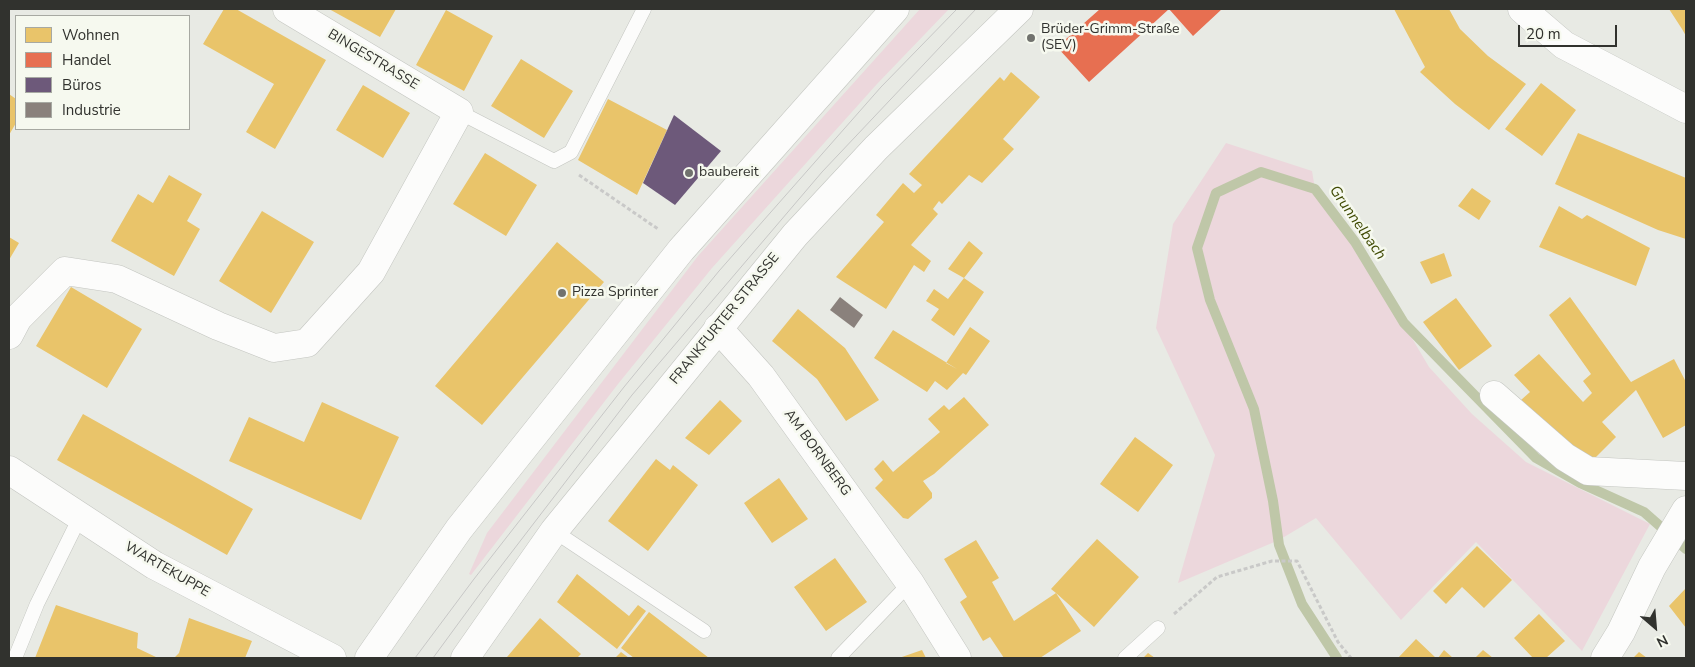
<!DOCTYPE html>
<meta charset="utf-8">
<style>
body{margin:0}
#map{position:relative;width:1695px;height:667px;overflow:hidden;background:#e8eae4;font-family:"Nunito Sans",sans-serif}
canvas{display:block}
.frame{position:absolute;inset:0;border:10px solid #31322e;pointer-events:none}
.legend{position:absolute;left:15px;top:15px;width:175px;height:115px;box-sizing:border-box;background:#f6f9ef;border:1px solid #a7a9a2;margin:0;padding:6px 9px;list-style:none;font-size:15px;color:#31322e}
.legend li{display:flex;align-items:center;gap:10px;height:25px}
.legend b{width:25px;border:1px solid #a7a9a2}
.north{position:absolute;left:1630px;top:602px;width:50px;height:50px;-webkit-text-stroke:4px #f6f9ef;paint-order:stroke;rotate:153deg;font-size:14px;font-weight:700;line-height:20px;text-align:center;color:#31322e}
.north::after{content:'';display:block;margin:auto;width:18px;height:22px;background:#31322e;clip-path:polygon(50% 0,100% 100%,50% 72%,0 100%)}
.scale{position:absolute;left:1518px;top:25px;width:99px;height:22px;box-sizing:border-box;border:2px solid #31322e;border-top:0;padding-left:6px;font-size:15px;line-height:18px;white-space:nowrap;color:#31322e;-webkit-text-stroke:4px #f6f9ef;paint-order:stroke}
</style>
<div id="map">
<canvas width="1695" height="667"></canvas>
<div class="frame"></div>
<ul class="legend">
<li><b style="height:14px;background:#e9c46a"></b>Wohnen</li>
<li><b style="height:14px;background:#e76f51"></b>Handel</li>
<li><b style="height:14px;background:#6d597a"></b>Büros</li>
<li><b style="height:14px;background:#8a817c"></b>Industrie</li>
</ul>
<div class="north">N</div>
<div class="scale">20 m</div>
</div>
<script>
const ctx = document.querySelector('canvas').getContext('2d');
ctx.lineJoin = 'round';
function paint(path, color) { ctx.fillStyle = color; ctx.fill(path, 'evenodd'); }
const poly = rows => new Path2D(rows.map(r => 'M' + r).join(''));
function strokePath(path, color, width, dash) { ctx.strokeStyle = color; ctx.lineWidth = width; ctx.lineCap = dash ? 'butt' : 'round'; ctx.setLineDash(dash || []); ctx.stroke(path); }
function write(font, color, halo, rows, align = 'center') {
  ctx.font = font + ' "Nunito Sans",sans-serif'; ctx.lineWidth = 5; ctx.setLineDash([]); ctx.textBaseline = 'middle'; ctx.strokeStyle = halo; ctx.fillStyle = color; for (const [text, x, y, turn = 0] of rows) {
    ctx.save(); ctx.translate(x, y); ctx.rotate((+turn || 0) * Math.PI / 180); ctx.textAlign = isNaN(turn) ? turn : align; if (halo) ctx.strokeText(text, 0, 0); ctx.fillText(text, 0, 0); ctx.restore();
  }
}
paint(poly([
 [920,9,949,9,877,84,712,268,618,384,471,575,469,574,487,533,698,256],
 [1226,143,1312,171,1315,189,1355,242,1429,367,1472,414,1526,462,1650,524,1582,651,1476,542,1401,620,1316,518,1279,540,1178,583,1215,455,1156,328,1173,224]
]), '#ecd7dc');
paint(poly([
 [224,9,236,9,326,60,275,149,246,132,274,84,203,44],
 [329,9,396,9,380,37],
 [1394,9,1449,9,1460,29,1488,56,1526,84,1489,130,1455,104,1420,72,1425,67],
 [1669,9,1686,9,1686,36,1682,29],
 [446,10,493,36,464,91,416,65],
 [521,59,573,91,544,138,491,106],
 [1011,72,1040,97,1003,139,1014,149,982,183,969,175,942,204,939,201,933,209,938,214,911,245,931,261,924,272,914,265,886,309,836,277,884,222,876,215,903,183,914,193,922,185,909,174,1000,77,1004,81],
 [1541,83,1576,110,1542,156,1505,129],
 [363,85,410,113,383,158,336,130],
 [9,94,16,99,16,123,9,135],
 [608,99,667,130,637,195,578,160],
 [1578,133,1686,178,1686,239,1658,230,1555,184],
 [485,153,537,185,506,236,453,204],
 [169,175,202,194,187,221,200,229,174,276,111,241,138,194,153,203],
 [1472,188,1491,201,1479,220,1458,206],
 [1559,206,1582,219,1587,215,1650,248,1636,286,1539,247],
 [262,211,314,242,271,313,219,281],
 [9,237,19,243,9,260],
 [969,241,983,253,964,278,948,269],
 [557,242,604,282,482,425,435,386],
 [1444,253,1452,276,1431,284,1420,262],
 [964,278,984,292,954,336,931,320,939,309,926,301,934,289,948,299],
 [71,287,142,329,107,388,36,346],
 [1570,297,1631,382,1674,359,1686,382,1686,425,1663,438,1636,390,1602,422,1616,437,1588,465,1521,400,1530,392,1514,375,1539,354,1583,402,1592,393,1583,381,1591,374,1549,315],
 [1456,298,1492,346,1459,370,1423,322],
 [798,309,845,348,879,400,846,421,817,379,772,341],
 [970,327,990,341,966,375,963,373,947,390,935,381,927,392,874,358,893,330,957,369,946,363],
 [964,397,989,425,934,474,923,481,932,493,932,498,908,519,903,518,875,488,883,480,874,469,883,460,893,472,940,432,928,419,944,405,949,410],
 [720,400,742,421,709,455,685,438],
 [322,402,399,437,361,520,229,461,249,417,304,442],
 [83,414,253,509,227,555,57,460],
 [1135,437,1173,465,1138,512,1100,484],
 [656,459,670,470,673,465,698,485,648,551,608,521],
 [779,478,808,519,772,543,744,503],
 [1097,539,1139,577,1094,627,1056,593,1081,631,1040,658,1004,658,990,637,983,641,960,602,967,597,944,559,976,540,999,578,992,582,1014,621,1056,593,1051,589],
 [1477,546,1512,580,1484,608,1462,587,1446,604,1433,591],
 [835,558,867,602,826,631,794,587],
 [577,574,629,616,638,605,646,611,617,649,557,602],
 [1686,588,1686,628,1669,606],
 [56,605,138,633,137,648,158,658,35,658],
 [649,612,709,658,634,658,621,648],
 [1539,614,1565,641,1546,658,1533,658,1514,638],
 [189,618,252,641,245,658,174,658,179,653],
 [540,618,581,654,577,658,507,657],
 [1416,639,1436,658,1398,658],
 [922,650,926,658,899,658],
 [1444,650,1453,658,1438,658],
 [1483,650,1493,658,1475,658],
 [621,652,629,658,615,658],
 [1639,652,1647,658,1633,658],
 [1148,653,1155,658,1143,658]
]), '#e9c46a');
paint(poly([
 [1100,9,1222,9,1193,36,1169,9,1089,82,1057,47]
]), '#e76f51');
paint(poly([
 [674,115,721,151,675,205,643,183]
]), '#6d597a');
paint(poly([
 [840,297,863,315,854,328,830,310]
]), '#8a817c');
strokePath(poly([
 [1337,658,1302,604,1279,545,1273,501,1254,409,1210,300,1197,248,1216,193,1261,172,1315,189,1355,242,1404,323,1536,458,1580,483,1644,512,1686,549]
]), '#bfc7a8', 10);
const lane = poly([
 [459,112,554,161,571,152,644,9],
 [554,531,704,631],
 [15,658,37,604,80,517],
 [838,658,910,583],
 [1125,658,1158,628]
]);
const street = poly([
 [1522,9,1564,45,1686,109],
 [718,328,761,376,910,583,957,658],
 [9,335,18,318,65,271,117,279,218,326,274,348,307,343,371,272,459,112,287,9],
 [1494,395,1565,457,1588,471,1686,476],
 [9,470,154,565,332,658],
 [1605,658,1621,632,1652,567,1686,510]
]);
const secondary = poly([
 [369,658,459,529,681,250,895,9],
 [465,658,554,531,795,235,876,148,1019,9]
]);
strokePath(lane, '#c3c5c0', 15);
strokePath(street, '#c3c5c0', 29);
strokePath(secondary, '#c3c5c0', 29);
strokePath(poly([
 [579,175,658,229],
 [1174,614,1217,577,1272,561,1297,561,1338,642,1351,658]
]), '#c9c9c8', 3, [4, 2.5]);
strokePath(lane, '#fcfcfb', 14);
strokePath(street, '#fcfcfb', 28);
strokePath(secondary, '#fcfcfb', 28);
strokePath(poly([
 [415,658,474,579,624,387,719,271,881,87,957,9],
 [433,658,485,587,632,395,822,172,976,9]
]), '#c7c7c6', 1);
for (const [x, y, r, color] of [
 [1031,38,5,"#71726e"],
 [689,173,5,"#71726e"],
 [562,293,5,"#71726e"]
]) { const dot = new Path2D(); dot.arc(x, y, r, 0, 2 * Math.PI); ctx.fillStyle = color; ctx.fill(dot); strokePath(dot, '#f6f9ef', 2); }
write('14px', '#31322e', '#f6f9ef', [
 ["Brüder-Grimm-Straße",1041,30],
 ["(SEV)",1041,46],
 ["baubereit",699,173],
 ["Pizza Sprinter",572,293]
], 'left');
write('14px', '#31322e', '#f6f9ef', [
 ["BINGESTRASSE",373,60,31],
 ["FRANKFURTER STRASSE",725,319,-51],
 ["AM BORNBERG",817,453,54],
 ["WARTEKUPPE",167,570,30]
]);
write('italic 15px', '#3f4a03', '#f6f9ef', [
 ["Grunnelbach",1357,223,55]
]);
</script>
